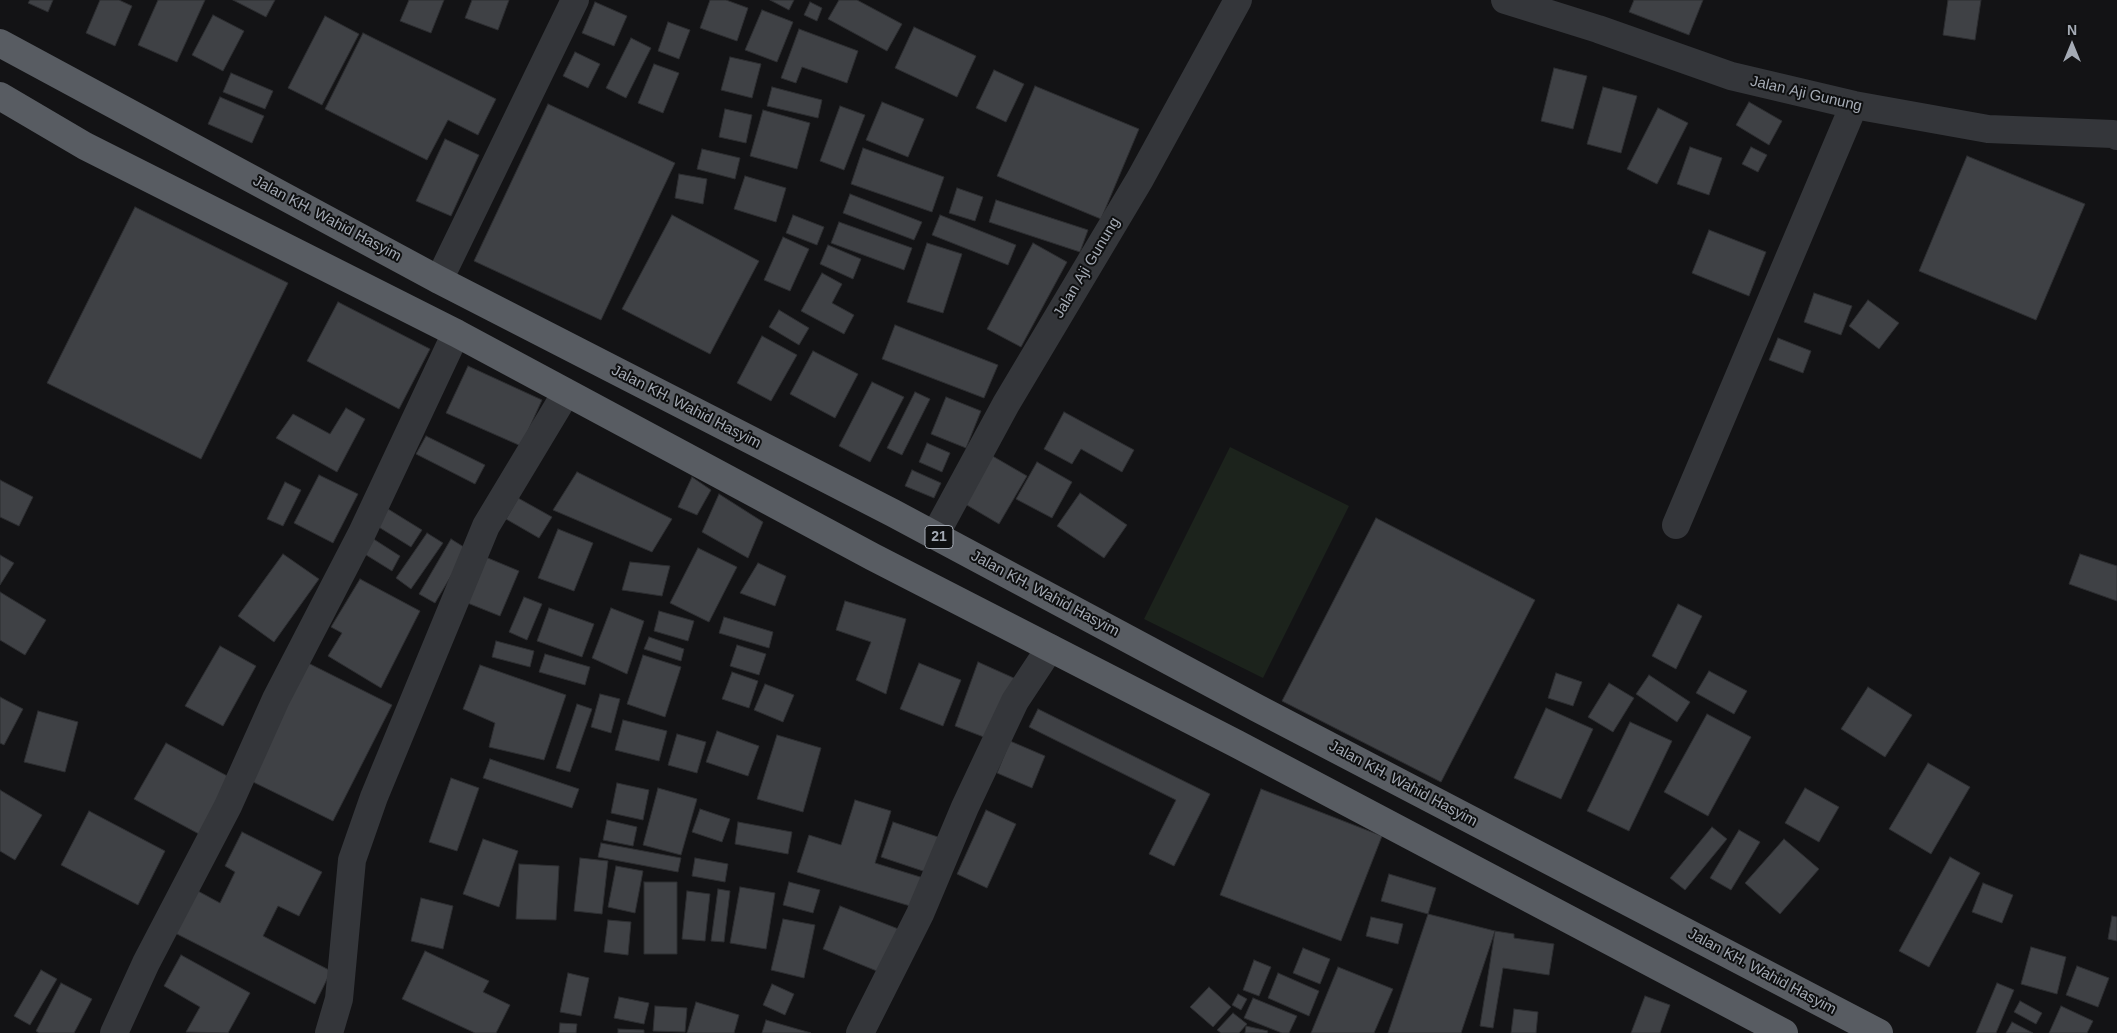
<!DOCTYPE html>
<style>
body{margin:0}
#map{position:relative;width:2117px;height:1033px;overflow:hidden;background:#131315;font-family:Arial,sans-serif}
canvas{display:block}
.north{position:absolute;left:2047px;top:20px;width:50px;height:50px;-webkit-text-stroke:4px #0e0f10;paint-order:stroke;rotate:0deg;font-size:14px;font-weight:700;line-height:20px;text-align:center;color:#a5abb5}
.north::after{content:'';display:block;margin:auto;width:18px;height:22px;background:#a5abb5;clip-path:polygon(50% 0,100% 100%,50% 72%,0 100%)}
</style>
<div id="map">
<canvas width="2117" height="1033"></canvas>
<div class="north">N</div>
</div>
<script>
const ctx = document.querySelector('canvas').getContext('2d');
ctx.lineJoin = 'round';
function paint(path, color) { ctx.fillStyle = color; ctx.fill(path, 'evenodd'); }
const poly = rows => new Path2D(rows.map(r => 'M' + r).join(''));
function strokePath(path, color, width, dash) { ctx.strokeStyle = color; ctx.lineWidth = width; ctx.lineCap = dash ? 'butt' : 'round'; ctx.setLineDash(dash || []); ctx.stroke(path); }
function write(font, color, halo, rows, align = 'center') {
  ctx.font = font + ' Arial,sans-serif'; ctx.lineWidth = 4; ctx.setLineDash([]); ctx.textBaseline = 'middle'; ctx.strokeStyle = halo; ctx.fillStyle = color; for (const [text, x, y, turn = 0] of rows) {
    ctx.save(); ctx.translate(x, y); ctx.rotate((+turn || 0) * Math.PI / 180); ctx.textAlign = isNaN(turn) ? turn : align; if (halo) ctx.strokeText(text, 0, 0); ctx.fillText(text, 0, 0); ctx.restore();
  }
}
paint(poly([
 [1230,447,1349,506,1263,678,1144,619]
]), '#1c231c');
const building = poly([
 [30,0,53,0,48,12,28,3,30,0],
 [100,0,119,0,132,6,115,46,86,33,100,0],
 [158,0,205,0,177,62,138,45,158,0],
 [233,0,275,0,266,17,233,0],
 [409,0,444,0,431,33,400,21,409,0],
 [472,0,509,0,498,30,465,18,472,0],
 [710,0,726,0,748,8,737,41,700,28,710,0],
 [770,0,794,0,789,10,770,0],
 [839,0,857,0,902,24,887,51,828,19,839,0],
 [1634,0,1703,0,1689,35,1629,12,1634,0],
 [1948,0,1981,0,1975,40,1943,35,1948,0],
 [595,2,627,16,614,46,582,33,595,2],
 [810,2,822,8,817,21,804,15,810,2],
 [762,10,793,22,777,62,745,50,762,10],
 [213,15,244,31,223,71,192,55,213,15],
 [325,16,359,34,322,105,288,88,325,16],
 [668,22,690,30,679,59,658,51,668,22],
 [914,27,976,56,957,97,895,68,914,27],
 [799,29,858,51,847,83,802,67,796,83,781,78,799,29],
 [363,33,496,99,478,135,448,120,427,160,325,109,363,33],
 [631,38,651,48,626,98,606,88,631,38],
 [575,52,600,64,588,88,563,76,575,52],
 [730,57,761,64,752,98,721,90,730,57],
 [654,64,679,73,663,113,638,103,654,64],
 [1554,68,1587,76,1573,129,1541,121,1554,68],
 [994,70,1024,84,1006,122,976,108,994,70],
 [231,73,273,91,265,109,223,92,231,73],
 [1035,86,1139,129,1101,219,997,176,1035,86],
 [772,87,822,100,818,118,767,106,772,87],
 [1603,87,1637,96,1621,153,1587,144,1603,87],
 [220,97,264,116,252,143,208,124,220,97],
 [882,102,924,119,908,157,866,140,882,102],
 [1749,102,1782,121,1769,145,1736,125,1749,102],
 [548,104,675,163,601,320,474,261,548,104],
 [840,106,865,115,844,170,820,161,840,106],
 [1658,108,1688,123,1657,184,1627,169,1658,108],
 [725,109,752,115,746,143,719,137,725,109],
 [763,110,810,123,797,169,750,156,763,110],
 [445,139,479,155,451,216,416,201,445,139],
 [1690,147,1722,158,1709,195,1677,184,1690,147],
 [1751,147,1767,155,1758,172,1742,164,1751,147],
 [863,148,944,177,932,212,851,184,863,148],
 [702,149,740,158,735,179,697,169,702,149],
 [1967,156,2085,204,2036,320,1919,271,1967,156],
 [679,174,707,179,703,204,675,198,679,174],
 [745,176,786,188,776,222,734,209,745,176],
 [957,188,983,197,975,221,949,213,957,188],
 [850,194,922,222,914,240,843,213,850,194],
 [996,200,1088,230,1080,252,989,222,996,200],
 [135,207,288,283,201,459,47,383,135,207],
 [672,215,759,261,710,354,622,309,672,215],
 [793,215,824,227,817,245,786,233,793,215],
 [940,215,1016,245,1008,265,932,235,940,215],
 [839,222,912,248,904,270,831,243,839,222],
 [1709,230,1766,252,1749,296,1692,273,1709,230],
 [783,237,809,249,790,291,764,280,783,237],
 [927,243,962,254,943,313,907,302,927,243],
 [1033,243,1067,262,1021,347,987,329,1033,243],
 [828,245,861,259,853,279,820,264,828,245],
 [822,273,842,284,832,303,854,315,844,334,801,311,822,273],
 [1814,293,1852,306,1841,335,1804,322,1814,293],
 [1868,300,1899,323,1879,349,1849,326,1868,300],
 [338,302,430,349,399,409,307,361,338,302],
 [779,310,809,328,799,345,769,327,779,310],
 [895,325,998,365,984,398,882,359,895,325],
 [762,336,797,355,771,401,737,383,762,336],
 [1778,338,1811,351,1803,373,1769,360,1778,338],
 [813,351,858,374,835,418,790,394,813,351],
 [468,366,542,400,521,446,446,413,468,366],
 [872,382,904,397,870,462,839,446,872,382],
 [915,392,930,399,902,455,887,448,915,392],
 [946,397,981,411,966,448,931,434,946,397],
 [346,408,365,419,337,472,276,438,293,414,330,434,346,408],
 [1064,412,1134,450,1122,472,1081,449,1072,464,1044,449,1064,412],
 [426,436,485,465,475,484,416,454,426,436],
 [927,443,950,453,942,472,919,462,927,443],
 [989,454,1027,476,999,524,960,501,989,454],
 [1037,462,1072,482,1052,518,1016,499,1037,462],
 [912,470,941,483,934,498,905,486,912,470],
 [577,472,672,519,652,552,553,510,577,472],
 [319,475,358,494,333,543,294,523,319,475],
 [692,477,711,490,697,515,678,507,692,477],
 [0,480,33,497,19,526,0,517,0,480],
 [285,482,301,490,283,526,267,519,285,482],
 [1080,493,1127,525,1104,558,1057,526,1080,493],
 [719,494,763,522,748,558,702,532,719,494],
 [518,498,552,517,539,538,506,519,518,498],
 [388,509,422,530,411,547,377,526,388,509],
 [1376,518,1535,600,1441,782,1282,701,1376,518],
 [558,529,593,543,574,591,538,578,558,529],
 [427,533,443,543,411,589,396,578,427,533],
 [372,538,400,556,392,571,363,553,372,538],
 [451,539,467,549,435,603,419,594,451,539],
 [698,548,737,567,709,622,670,603,698,548],
 [283,554,319,579,274,642,238,616,283,554],
 [2080,554,2117,566,2117,601,2069,584,2080,554],
 [0,555,14,563,0,585,0,555],
 [483,556,519,571,500,616,465,602,483,556],
 [630,562,670,566,662,596,622,590,630,562],
 [758,563,786,576,775,606,740,593,758,563],
 [360,579,420,611,381,688,328,656,342,633,331,627,360,579],
 [0,592,46,620,25,655,0,640,0,592],
 [524,597,542,604,527,640,509,632,524,597],
 [845,601,906,619,886,694,856,680,871,642,836,630,845,601],
 [1678,604,1702,616,1676,669,1652,656,1678,604],
 [549,608,594,624,582,657,537,641,549,608],
 [611,608,644,621,627,674,592,658,611,608],
 [659,611,694,621,688,641,654,631,659,611],
 [724,617,773,632,769,648,719,633,724,617],
 [649,637,684,649,681,661,644,649,649,637],
 [496,641,534,651,530,667,492,657,496,641],
 [737,645,766,654,759,675,730,666,737,645],
 [220,646,256,666,223,726,185,706,220,646],
 [545,654,590,667,585,685,539,672,545,654],
 [643,655,681,667,665,717,627,704,643,655],
 [306,662,392,705,333,821,247,779,306,662],
 [978,662,1016,679,989,739,955,726,978,662],
 [919,663,961,680,943,726,900,709,919,663],
 [480,665,566,695,544,760,489,747,495,723,463,709,480,665],
 [1709,671,1747,691,1734,714,1696,693,1709,671],
 [732,672,758,681,749,708,722,699,732,672],
 [1556,673,1582,682,1573,706,1548,698,1556,673],
 [1649,675,1690,702,1677,722,1636,694,1649,675],
 [1609,683,1634,698,1613,732,1588,717,1609,683],
 [765,684,794,695,783,722,754,710,765,684],
 [1868,687,1912,715,1885,757,1841,729,1868,687],
 [600,694,620,699,611,733,591,727,600,694],
 [0,697,23,709,4,745,0,743,0,697],
 [577,704,592,709,570,772,556,768,577,704],
 [1546,708,1593,729,1561,799,1514,778,1546,708],
 [1038,709,1210,794,1174,866,1149,854,1176,800,1029,727,1038,709],
 [38,711,78,722,65,772,24,762,38,711],
 [1707,714,1751,737,1708,816,1664,792,1707,714],
 [623,720,667,731,659,761,615,750,623,720],
 [1630,722,1672,741,1629,831,1587,811,1630,722],
 [717,731,759,746,748,776,706,762,717,731],
 [677,734,706,742,697,773,668,765,677,734],
 [777,735,821,748,803,812,757,799,777,735],
 [1010,741,1045,756,1032,788,997,773,1010,741],
 [166,743,231,778,199,834,134,799,166,743],
 [490,759,579,789,572,808,483,778,490,759],
 [1928,763,1970,787,1931,854,1889,829,1928,763],
 [451,778,479,788,457,851,429,842,451,778],
 [617,783,649,790,643,820,611,813,617,783],
 [658,788,697,799,681,855,643,845,658,788],
 [1805,788,1839,807,1819,842,1785,823,1805,788],
 [1261,789,1382,836,1341,941,1220,895,1261,789],
 [0,790,42,815,15,860,0,851,0,790],
 [855,800,891,811,875,863,930,880,920,909,797,872,809,835,841,845,855,800],
 [700,809,730,819,722,842,692,832,700,809],
 [986,810,1016,824,987,888,957,874,986,810],
 [89,811,165,851,138,905,61,865,89,811],
 [607,820,637,827,633,846,603,840,607,820],
 [738,822,792,832,788,854,735,844,738,822],
 [893,822,944,839,932,874,881,857,893,822],
 [1712,827,1727,839,1685,890,1670,878,1712,827],
 [1739,830,1760,842,1731,890,1710,878,1739,830],
 [242,832,322,872,299,916,278,906,263,936,331,971,315,1004,175,933,196,890,220,903,235,872,225,866,242,832],
 [483,839,518,851,499,907,463,894,483,839],
 [1784,839,1819,869,1780,914,1745,883,1784,839],
 [601,843,681,858,678,872,598,857,601,843],
 [1950,857,1980,873,1929,967,1899,951,1950,857],
 [580,858,608,861,602,914,574,911,580,858],
 [695,858,728,864,725,882,692,876,695,858],
 [519,864,559,866,556,920,516,919,519,864],
 [616,866,643,871,635,913,608,907,616,866],
 [1389,874,1436,888,1428,914,1381,901,1389,874],
 [644,882,677,882,677,954,644,954,644,882],
 [789,882,820,890,813,913,783,905,789,882],
 [1983,883,2013,895,2002,923,1972,912,1983,883],
 [740,887,775,893,766,949,730,943,740,887],
 [718,889,730,891,724,942,711,941,718,889],
 [687,891,710,894,705,941,682,939,687,891],
 [421,898,453,906,443,949,411,941,421,898],
 [840,906,906,932,889,976,823,949,840,906],
 [1428,914,1495,931,1461,1033,1388,1033,1428,914],
 [2112,916,2117,917,2117,941,2108,939,2112,916],
 [1371,917,1403,924,1398,944,1366,936,1371,917],
 [783,919,815,925,804,978,771,970,783,919],
 [608,920,631,922,628,955,604,952,608,920],
 [1495,931,1514,934,1514,938,1554,944,1549,975,1503,968,1493,1028,1480,1026,1495,931],
 [2031,947,2066,957,2057,994,2021,984,2031,947],
 [1303,948,1330,959,1320,984,1293,973,1303,948],
 [425,951,489,981,483,992,510,1005,496,1033,475,1033,402,999,425,951],
 [181,955,250,993,228,1033,186,1032,200,1007,164,986,181,955],
 [1254,960,1271,967,1259,996,1243,990,1254,960],
 [2077,966,2109,978,2098,1007,2066,995,2077,966],
 [1338,967,1393,989,1374,1033,1311,1033,1338,967],
 [41,970,57,979,30,1025,14,1016,41,970],
 [568,973,589,978,581,1016,560,1012,568,973],
 [1278,973,1319,991,1309,1016,1268,998,1278,973],
 [61,983,92,999,74,1033,39,1033,36,1031,61,983],
 [1997,983,2014,990,1996,1033,1976,1033,1997,983],
 [772,984,794,994,785,1015,763,1005,772,984],
 [1209,987,1231,1007,1213,1027,1190,1007,1209,987],
 [1238,994,1247,999,1241,1010,1232,1005,1238,994],
 [1645,996,1670,1005,1660,1033,1631,1033,1645,996],
 [619,997,649,1003,644,1024,614,1018,619,997],
 [1253,998,1297,1016,1289,1033,1282,1033,1244,1018,1253,998],
 [2020,1001,2042,1013,2036,1024,2014,1012,2020,1001],
 [696,1002,739,1015,734,1033,687,1033,696,1002],
 [655,1006,687,1008,685,1032,653,1031,655,1006],
 [2061,1006,2093,1021,2087,1033,2049,1033,2061,1006],
 [1514,1009,1538,1012,1536,1033,1511,1033,1514,1009],
 [1233,1013,1247,1024,1239,1033,1221,1033,1217,1030,1233,1013],
 [766,1020,811,1033,762,1033,766,1020],
 [2012,1022,2033,1033,2006,1033,2012,1022],
 [560,1023,577,1024,576,1033,559,1033,560,1023],
 [1246,1026,1268,1031,1267,1033,1245,1033,1246,1026],
 [618,1029,644,1030,644,1033,618,1033,618,1029]
]);
paint(building, '#3f4145');
strokePath(building, '#2d2e31', 1);
strokePath(poly([
 [1505,0,1598,29,1731,76,1854,105,1988,129,2113,134,2117,136],
 [439,280,575,0],
 [1676,525,1854,105],
 [935,535,1006,404,1140,179,1238,0],
 [114,1033,146,963,228,806,276,699,362,533,456,333],
 [329,1033,339,999,352,860,374,797,486,526,566,393],
 [860,1033,920,914,965,807,1015,701,1050,648]
]), '#34363a', 28);
strokePath(poly([
 [0,43,439,280,893,513,1257,708,1879,1033],
 [0,96,85,146,456,333,873,557,1237,744,1784,1033]
]), '#585c62', 28);
for (const [x, y, w] of [
 [939,537,28]
]) { const box = new Path2D(); box.roundRect(x - w / 2, y - 11.5, w, 23, 4); ctx.fillStyle = '#0e0f10'; ctx.fill(box); strokePath(box, '#a5abb5', 1); }
write('bold 14px', '#a5abb5', null, [
 ["21",939,537]
]);
write('15px', '#a5abb5', '#0e0f10', [
 ["Jalan Aji Gunung",1806,94,13],
 ["Jalan KH. Wahid Hasyim",327,219,28],
 ["Jalan Aji Gunung",1087,268,-59],
 ["Jalan KH. Wahid Hasyim",686,407,27],
 ["Jalan KH. Wahid Hasyim",1045,594,28],
 ["Jalan KH. Wahid Hasyim",1403,784,28],
 ["Jalan KH. Wahid Hasyim",1762,972,28]
]);
</script>
